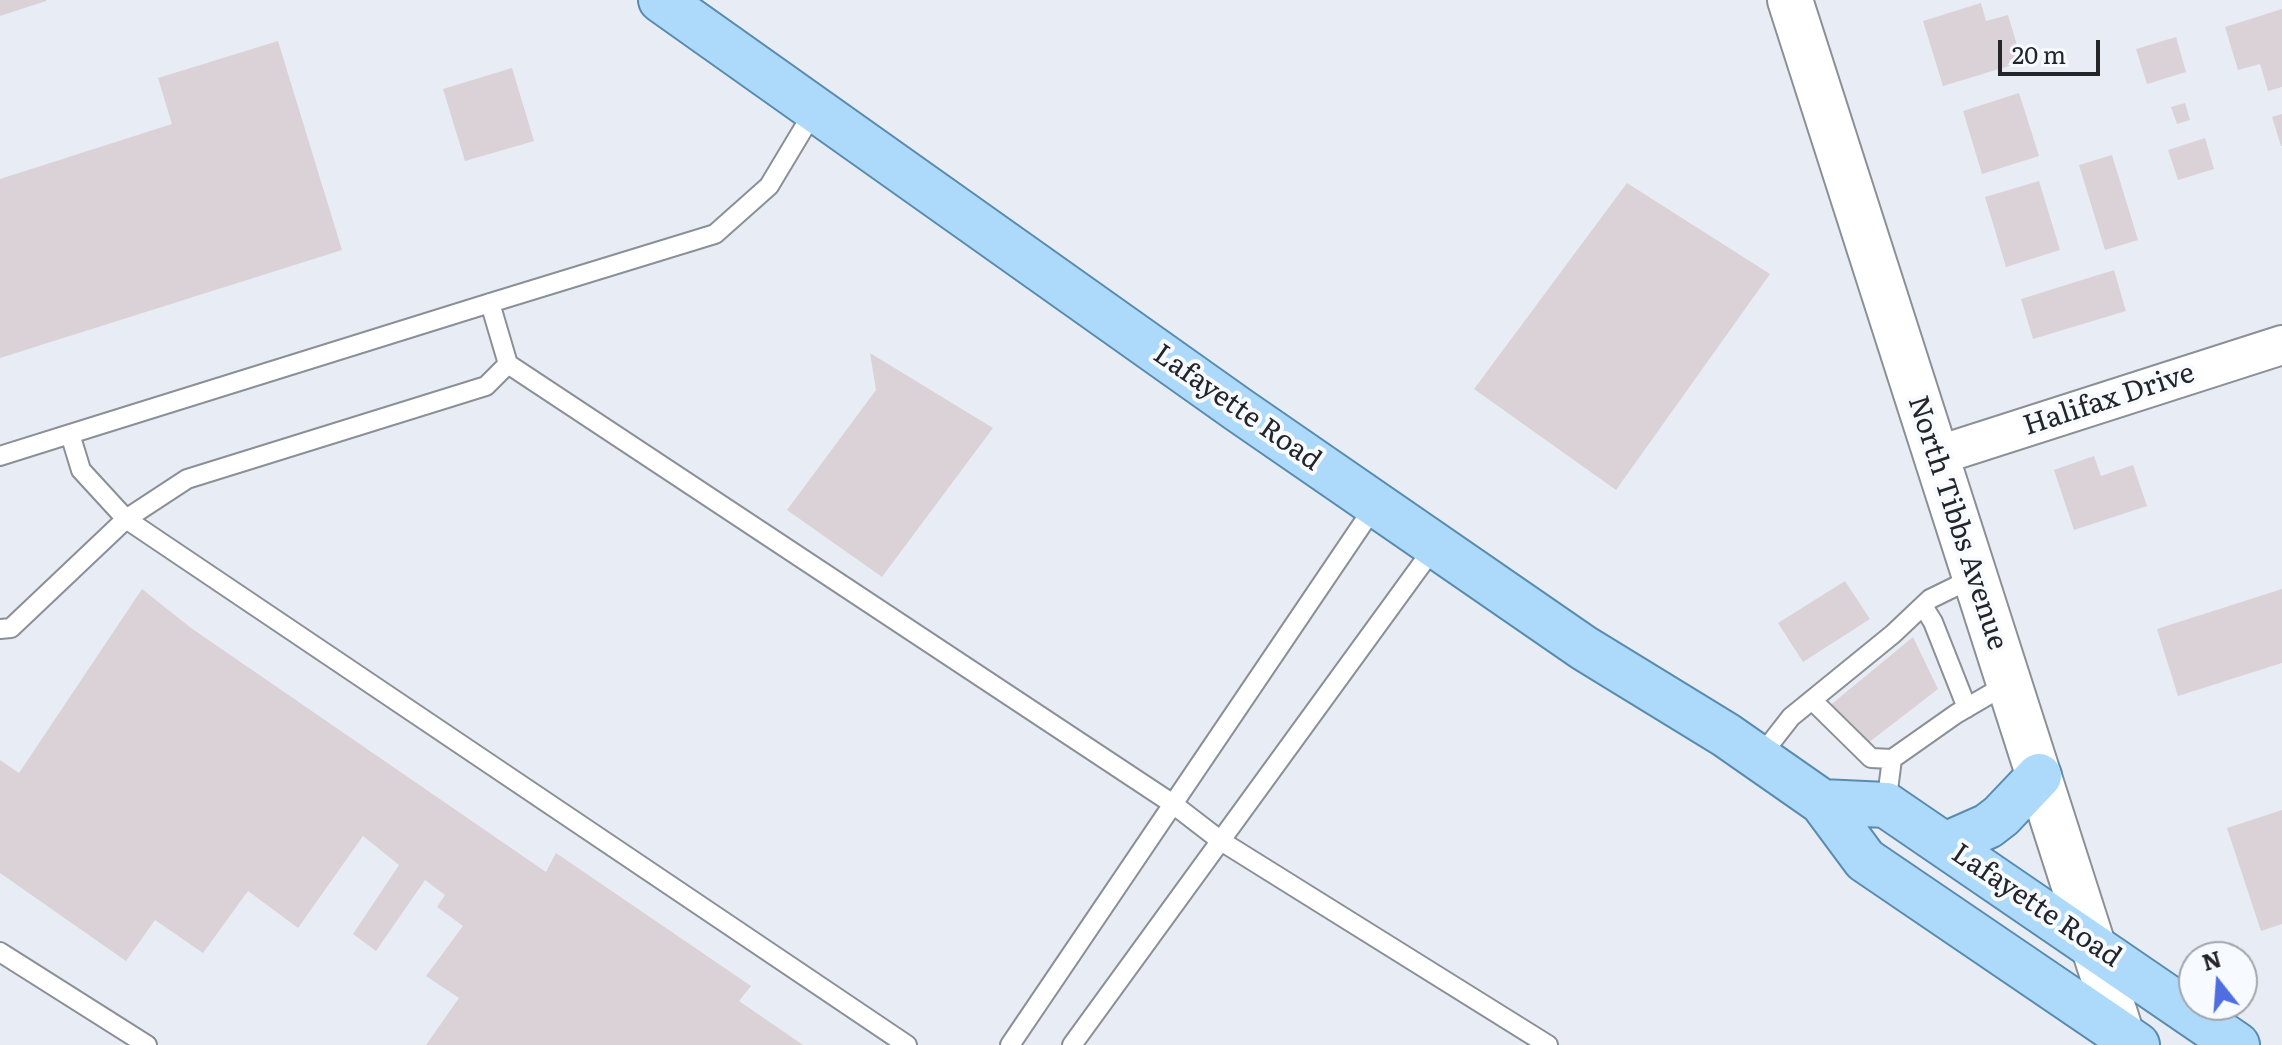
<!DOCTYPE html>
<style>
body{margin:0}
#map{position:relative;width:2282px;height:1045px;overflow:hidden;background:#e8edf5;font-family:Literata,serif}
canvas{display:block}
.north{position:absolute;left:2178px;top:941px;width:80px;height:80px;box-sizing:border-box;background:#f7faff;border:2px solid #a2a5a9;border-radius:50%;rotate:343deg;font-size:22px;font-weight:700;line-height:32px;text-align:center;color:#232528}
.north::after{content:'';display:block;margin:auto;width:28px;height:36px;background:#4f6ee2;clip-path:polygon(50% 0,100% 100%,50% 72%,0 100%)}
.scale{position:absolute;left:1998px;top:40px;width:102px;height:36px;box-sizing:border-box;border:4px solid #232528;border-top:0;padding-left:10px;font-size:24px;line-height:28px;white-space:nowrap;color:#232528;-webkit-text-stroke:6px #f7faff;paint-order:stroke}
</style>
<div id="map">
<canvas width="2282" height="1045"></canvas>
<div class="north">N</div>
<div class="scale">20 m</div>
</div>
<script>
const ctx = document.querySelector('canvas').getContext('2d');
ctx.lineJoin = 'round';
function paint(path, color) { ctx.fillStyle = color; ctx.fill(path, 'evenodd'); }
const poly = rows => new Path2D(rows.map(r => 'M' + r).join(''));
function strokePath(path, color, width, dash) { ctx.strokeStyle = color; ctx.lineWidth = width; ctx.lineCap = dash ? 'butt' : 'round'; ctx.setLineDash(dash || []); ctx.stroke(path); }
function write(font, color, halo, rows, align = 'center') {
  ctx.font = font + ' Literata,serif'; ctx.lineWidth = 8; ctx.setLineDash([]); ctx.textBaseline = 'middle'; ctx.strokeStyle = halo; ctx.fillStyle = color; for (const [text, x, y, turn = 0] of rows) {
    ctx.save(); ctx.translate(x, y); ctx.rotate((+turn || 0) * Math.PI / 180); ctx.textAlign = isNaN(turn) ? turn : align; if (halo) ctx.strokeText(text, 0, 0); ctx.fillText(text, 0, 0); ctx.restore();
  }
}
paint(poly([
 [0,0,46,0,46,1,0,16],
 [1981,3,1986,21,2008,15,2022,62,1943,86,1923,21],
 [2282,9,2282,87,2268,91,2260,64,2238,70,2225,27],
 [2176,37,2186,72,2147,84,2136,49],
 [278,41,342,250,0,358,0,179,172,124,158,78],
 [512,68,534,141,465,161,443,89],
 [2019,93,2039,156,1982,174,1963,111],
 [2185,103,2190,120,2177,124,2171,107],
 [2282,114,2282,146,2281,146,2272,117],
 [2205,138,2214,169,2178,180,2168,150],
 [2112,155,2138,240,2105,250,2079,165],
 [2039,181,2060,250,2006,267,1985,197],
 [1627,183,1770,274,1616,490,1474,389],
 [2114,270,2126,311,2033,339,2021,299],
 [870,353,993,428,882,577,787,510,876,390],
 [2094,456,2101,476,2133,465,2147,506,2074,530,2054,470],
 [1845,581,1870,619,1803,662,1778,623],
 [142,589,191,628,546,872,556,853,751,986,739,1001,803,1045,426,1045,459,998,426,976,463,926,437,907,445,895,425,880,376,951,353,934,399,865,363,836,298,928,248,891,203,953,155,920,126,961,0,873,0,760,19,773],
 [2282,589,2282,663,2178,696,2157,629],
 [1913,637,1938,689,1868,743,1828,707],
 [2282,810,2282,924,2261,931,2227,828]
]), '#dad2d7');
const service = poly([
 [490,303,508,364,486,386,187,479,126,519,81,470,70,434,490,303,715,234,769,186,814,111],
 [508,364,1173,804,1221,841,1548,1045],
 [0,456,70,434],
 [1923,606,1933,622,1967,708],
 [0,629,11,628,126,519,907,1045],
 [1812,700,1871,758,1892,759,1956,714,2009,683],
 [1759,758,1791,717,1893,634,1930,599,1975,577],
 [1886,805,1892,759],
 [0,952,147,1045],
 [1010,1045,1376,504],
 [1072,1045,1435,546]
]);
const minor = poly([
 [1936,456,2282,345]
]);
const tertiary = poly([
 [1790,0,2125,1045]
]);
const primary = poly([
 [661,0,1239,410,1584,648,1726,735,1822,802,1865,860,2137,1045],
 [1822,802,1886,805,2237,1045],
 [1945,845,1988,826,2001,816,2039,776]
]);
strokePath(service, '#8b8f96', 22);
strokePath(minor, '#8b8f96', 42);
strokePath(tertiary, '#8b8f96', 48);
strokePath(primary, '#598baf', 48);
strokePath(service, '#fff', 18);
strokePath(minor, '#fff', 38);
strokePath(tertiary, '#fff', 44);
strokePath(primary, '#addafb', 44);
write('28px', '#232528', '#f7faff', [
 ["Halifax Drive",2109,400,-18],
 ["Lafayette Road",1237,408,35],
 ["North Tibbs Avenue",1957,523,72],
 ["Lafayette Road",2036,906,34]
]);
</script>
